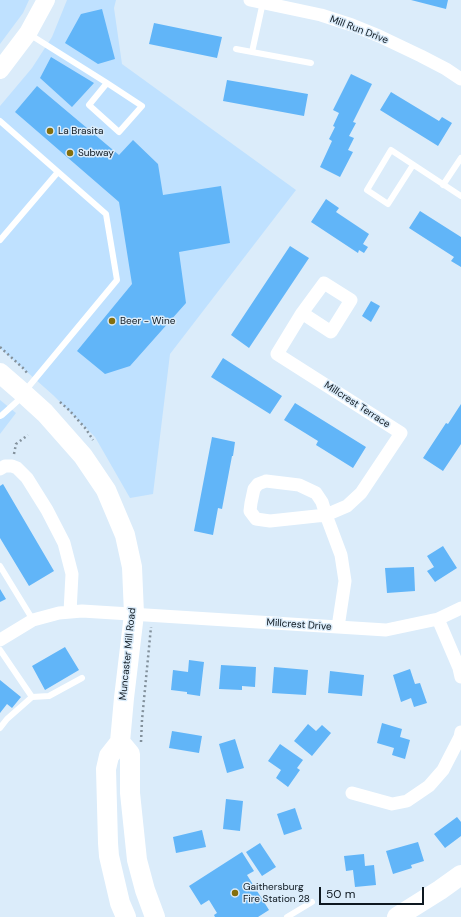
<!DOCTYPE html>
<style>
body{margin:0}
#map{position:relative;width:461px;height:917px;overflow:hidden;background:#dbecfa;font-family:"DM Sans",sans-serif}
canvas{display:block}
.scale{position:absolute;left:319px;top:887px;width:105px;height:18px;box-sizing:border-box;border:2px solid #0e1820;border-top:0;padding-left:5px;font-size:12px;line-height:14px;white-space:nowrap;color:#0e1820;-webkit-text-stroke:3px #dbecfa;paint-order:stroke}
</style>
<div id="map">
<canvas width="461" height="917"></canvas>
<div class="scale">50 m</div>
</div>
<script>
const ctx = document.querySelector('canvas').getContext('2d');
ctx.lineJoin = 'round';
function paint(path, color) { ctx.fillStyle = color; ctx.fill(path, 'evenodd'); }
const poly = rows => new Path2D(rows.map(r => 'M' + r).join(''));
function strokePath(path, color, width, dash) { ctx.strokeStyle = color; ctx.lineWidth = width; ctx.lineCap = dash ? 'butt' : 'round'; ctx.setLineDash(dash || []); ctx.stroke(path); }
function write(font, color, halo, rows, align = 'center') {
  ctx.font = font + ' "DM Sans",sans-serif'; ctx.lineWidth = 3; ctx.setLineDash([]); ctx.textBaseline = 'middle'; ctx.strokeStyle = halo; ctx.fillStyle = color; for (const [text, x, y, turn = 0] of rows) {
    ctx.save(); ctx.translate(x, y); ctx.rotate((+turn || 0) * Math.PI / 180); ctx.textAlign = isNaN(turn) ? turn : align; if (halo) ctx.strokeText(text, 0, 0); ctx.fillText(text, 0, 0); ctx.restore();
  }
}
paint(poly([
 [0,0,29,0,23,13,0,44],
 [67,0,116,0,114,8,122,64,296,190,170,354,153,494,130,498,95,437,53,395,0,348,0,106,32,68,52,37],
 [0,400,16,413,0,434]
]), '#bfe1ff');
paint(poly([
 [411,0,448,0,446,9],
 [102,9,115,59,98,64,65,43,81,14],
 [154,23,222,37,217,58,149,44],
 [51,57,94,83,72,107,40,78],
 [351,74,372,84,353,122,356,123,349,136,354,138,348,150,353,152,340,177,320,167,332,141,329,139,335,127,333,126,339,113,333,110],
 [227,80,308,94,304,116,223,101],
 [37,86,119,155,133,140,158,164,163,195,221,186,230,243,179,252,186,303,130,366,105,374,77,351,132,284,119,202,15,112],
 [391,92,439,121,442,117,452,123,438,146,380,110],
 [326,199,339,208,336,212,369,234,363,244,368,247,364,253,359,250,358,253,311,222],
 [420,211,461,237,461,267,451,261,454,257,409,228],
 [290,246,309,258,249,348,231,335],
 [371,301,380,306,371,322,362,316],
 [223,358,282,396,270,414,211,377],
 [295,403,366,447,353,468,316,445,318,441,284,420],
 [461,404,461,444,443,471,423,458,446,423,448,424],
 [212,437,235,442,233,456,232,456,222,509,218,508,213,535,194,531],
 [3,484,54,571,29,586,0,538,0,486],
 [443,546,457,568,435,582,427,571,434,567,427,556],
 [414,567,415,591,387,593,385,568],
 [0,589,6,599,0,602],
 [65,647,79,670,45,690,32,666],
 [189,660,204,662,200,696,187,694,187,692,171,690,173,670,188,672],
 [221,665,256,667,255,687,242,686,242,690,219,689],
 [274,667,308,670,306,695,272,693],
 [410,669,415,684,420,683,427,703,414,707,411,698,401,702,393,675],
 [330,671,364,675,362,696,328,693],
 [0,680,21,697,12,708,7,704,0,713],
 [382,723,402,729,400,737,410,740,405,759,392,755,394,748,377,743],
 [308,724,316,731,322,725,331,733,312,756,294,741],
 [172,731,202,736,199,753,169,748],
 [235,739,244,768,227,773,219,744],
 [280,744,303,760,297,768,300,770,288,787,276,778,281,770,268,761],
 [226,799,243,801,240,831,223,829],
 [295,808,302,829,284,835,277,814],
 [457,817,461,822,461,836,445,848,434,834],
 [202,830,206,847,176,853,173,837],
 [418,842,424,861,411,865,412,868,393,874,386,851],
 [260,843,276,867,262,876,246,852],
 [242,852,254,871,247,875,269,910,258,917,215,917,214,915,217,913,209,900,201,905,189,886],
 [364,854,365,866,374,865,376,885,355,887,353,870,346,871,344,856]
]), '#61b5f8');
strokePath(poly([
 [0,347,23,368,28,374],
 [60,402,69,410,86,429,93,440],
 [14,454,16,444,28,435],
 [141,742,142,720,151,627]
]), '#83919c', 2.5, [2, 3]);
strokePath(poly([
 [29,34,107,83,142,106,119,132,89,105,107,83],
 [236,49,311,63],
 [252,52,263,2],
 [0,121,106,214,117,280,25,391],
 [413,165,388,204,367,190,391,150,461,196],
 [443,185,461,158],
 [0,240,58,172],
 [0,416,2,415,22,397],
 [0,566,33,620],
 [0,650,32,697,7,719,0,728],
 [32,697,49,696,82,678],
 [287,917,312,902]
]), '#fff', 6);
strokePath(poly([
 [250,0,321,15,352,25,379,36,421,56,446,69,461,79],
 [302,313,331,332,351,300,324,283,302,313,277,354,401,433,361,493,347,506,326,515,341,555,345,581,338,627],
 [0,469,5,466,12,466,17,468,27,478,47,510,64,543,72,574,70,612],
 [266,481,299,485,316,493,322,502,326,515,270,521,256,519,250,511,251,503,254,489,258,484,266,481],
 [438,619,459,668,461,677],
 [0,640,33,620,59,613,82,611,386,630,438,619,461,608],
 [352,793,392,804,407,801,429,786,443,770,460,737,461,732]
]), '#fff', 13);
strokePath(poly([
 [0,70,28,33,46,0]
]), '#fff', 18);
strokePath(poly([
 [0,373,23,393,45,413,83,456,106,490,125,535,132,567,134,614,124,698,120,742,109,756,106,769,108,843,109,856,120,903,126,917],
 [120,742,130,754,130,793,137,860,145,890,155,917],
 [397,917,440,890,461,875]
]), '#fff', 20);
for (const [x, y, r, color] of [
 [50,131,4,"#846f0e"],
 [70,153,4,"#846f0e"],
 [112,321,4,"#846f0e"],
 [235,893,4,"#846f0e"]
]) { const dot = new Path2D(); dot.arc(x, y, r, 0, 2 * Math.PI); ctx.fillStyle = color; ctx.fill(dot); strokePath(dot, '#dbecfa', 1.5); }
write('10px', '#0e1820', '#dbecfa', [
 ["Mill Run Drive",359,30,21],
 ["Millcrest Terrace",357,405,33],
 ["Millcrest Drive",299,625,4],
 ["Muncaster Mill Road",128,654,-84]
]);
write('10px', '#0e1820', '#dbecfa', [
 ["La Brasita",58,131],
 ["Subway",78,153],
 ["Beer - Wine",120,321],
 ["Gaithersburg",243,887],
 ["Fire Station 28",243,899]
], 'left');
</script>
